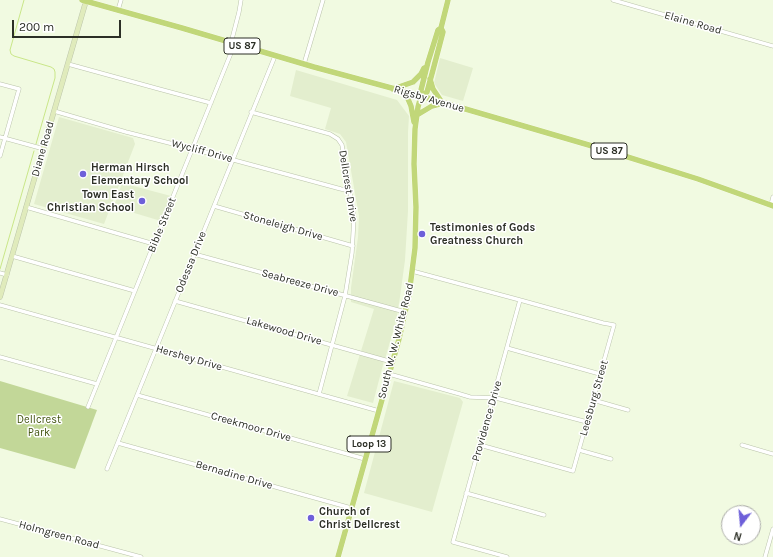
<!DOCTYPE html>
<style>
body{margin:0}
#map{position:relative;width:773px;height:557px;overflow:hidden;background:#f1fae1;font-family:Karla,sans-serif}
canvas{display:block}
.north{position:absolute;left:721px;top:505px;width:40px;height:40px;box-sizing:border-box;background:#fff;border:1px solid #abaca8;border-radius:50%;rotate:196deg;font-size:11px;font-weight:700;line-height:16px;text-align:center;color:#2c2f26}
.north::after{content:'';display:block;margin:auto;width:14px;height:18px;background:#6d5fd9;clip-path:polygon(50% 0,100% 100%,50% 72%,0 100%)}
.scale{position:absolute;left:12px;top:20px;width:109px;height:18px;box-sizing:border-box;border:2px solid #2c2f26;border-top:0;padding-left:5px;font-size:12px;line-height:14px;white-space:nowrap;color:#2c2f26;-webkit-text-stroke:3px #fff;paint-order:stroke}
</style>
<div id="map">
<canvas width="773" height="557"></canvas>
<div class="north">N</div>
<div class="scale">200 m</div>
</div>
<script>
const ctx = document.querySelector('canvas').getContext('2d');
ctx.lineJoin = 'round';
function paint(path, color) { ctx.fillStyle = color; ctx.fill(path, 'evenodd'); }
const poly = rows => new Path2D(rows.map(r => 'M' + r).join(''));
function strokePath(path, color, width, dash) { ctx.strokeStyle = color; ctx.lineWidth = width; ctx.lineCap = dash ? 'butt' : 'round'; ctx.setLineDash(dash || []); ctx.stroke(path); }
function write(font, color, halo, rows, align = 'center') {
  ctx.font = font + ' Karla,sans-serif'; ctx.lineWidth = 3; ctx.setLineDash([]); ctx.textBaseline = 'middle'; ctx.strokeStyle = halo; ctx.fillStyle = color; for (const [text, x, y, turn = 0] of rows) {
    ctx.save(); ctx.translate(x, y); ctx.rotate((+turn || 0) * Math.PI / 180); ctx.textAlign = isNaN(turn) ? turn : align; if (halo) ctx.strokeText(text, 0, 0); ctx.fillText(text, 0, 0); ctx.restore();
  }
}
paint(poly([
 [440,58,473,68,463,101,442,95,434,83],
 [296,70,397,100,409,116,408,132,408,211,405,260,400,297,396,321,385,359,361,351,374,309,351,302,351,288,358,237,359,216,346,142,340,134,325,129,331,108,290,96],
 [59,117,133,138,135,144,104,224,34,204],
 [122,183,171,196,161,221,131,212,131,210,114,206],
 [360,354,384,361,373,403,347,396],
 [394,381,460,398,463,402,432,512,364,493]
]), '#e3eece');
paint(poly([
 [0,381,97,410,75,469,0,448]
]), '#c2d798');
strokePath(poly([
 [24,0,10,50,11,54,14,56,51,67,54,69,55,72,55,78,36,144],
 [0,269,34,151]
]), '#c9e688', 1);
const street = poly([
 [613,0,773,46],
 [118,10,121,0],
 [68,64,159,89,211,103],
 [304,64,323,0],
 [0,84,19,89,0,156],
 [54,111,126,132,193,149,341,189,350,191],
 [251,112,330,134,338,139,342,145,354,217,352,253,345,296,319,394],
 [0,137,44,149],
 [771,205,773,197],
 [214,206,353,246],
 [26,207,154,244],
 [194,254,405,312],
 [12,256,135,291],
 [412,271,520,300,603,323,614,325,573,471,480,445],
 [0,273,7,275],
 [175,301,392,362],
 [0,305,379,411],
 [507,348,600,374],
 [0,357,97,384],
 [389,374,460,394,470,397,496,398,587,422],
 [137,395,365,459],
 [593,400,628,410],
 [88,407,231,53,233,47,232,39,239,12,241,0],
 [118,443,351,508],
 [742,445,773,454],
 [579,450,611,459],
 [107,469,275,56],
 [466,493,544,515],
 [0,519,141,557],
 [507,557,453,542,520,300],
 [765,557,773,529]
]);
const secondary = poly([
 [0,297,86,1]
]);
const primary = poly([
 [82,0,182,28,314,67,421,96,599,148,698,179,773,206],
 [430,79,433,89,441,101],
 [393,89,413,82,421,74,424,68],
 [400,90,408,99,411,106,414,122],
 [421,96,427,92,433,70,443,32,441,28,448,0],
 [417,115,432,106,443,103],
 [338,557,399,339,409,295,415,248,416,207,414,164,415,129,418,107,421,96,421,90,428,62,438,30,441,28]
]);
strokePath(street, '#bac3aa', 4.5);
strokePath(secondary, '#bac3aa', 5.5);
strokePath(primary, '#fff', 6);
strokePath(street, '#fff', 3.5);
strokePath(secondary, '#e0ebbc', 4.5);
strokePath(primary, '#c1d779', 5.5);
for (const [x, y, r, color] of [
 [83,174,4,"#6d5fd9"],
 [142,201,4,"#6d5fd9"],
 [422,234,4,"#6d5fd9"],
 [311,518,4,"#6d5fd9"]
]) { const dot = new Path2D(); dot.arc(x, y, r, 0, 2 * Math.PI); ctx.fillStyle = color; ctx.fill(dot); strokePath(dot, '#fff', 1.5); }
for (const [x, y, w] of [
 [242,46,36],
 [609,151,36],
 [369,444,44]
]) { const box = new Path2D(); box.roundRect(x - w / 2, y - 8, w, 16, 3); ctx.fillStyle = '#fff'; ctx.fill(box); strokePath(box, '#2c2f26', 1); }
write('bold 10px', '#2c2f26', null, [
 ["US 87",242,46],
 ["US 87",609,151],
 ["Loop 13",369,444]
]);
write('11px', '#2c2f26', '#fff', [
 ["Elaine Road",693,23,16],
 ["Rigsby Avenue",429,99,16],
 ["Diane Road",43,149,-74],
 ["Wycliff Drive",202,151,15],
 ["Dellcrest Drive",348,186,81],
 ["Bible Street",162,225,-68],
 ["Stoneleigh Drive",283,226,16],
 ["Odessa Drive",191,262,-68],
 ["Seabreeze Drive",300,283,15],
 ["Lakewood Drive",284,331,16],
 ["South W. W. White Road",396,341,-76],
 ["Hershey Drive",189,358,16],
 ["Leesburg Street",594,398,-74],
 ["Providence Drive",487,421,-74],
 ["Creekmoor Drive",251,427,16],
 ["Bernadine Drive",234,475,16],
 ["Holmgreen Road",59,535,15]
]);
write('bold 11px', '#2c2f26', '#fff', [
 ["Herman Hirsch",91,168],
 ["Elementary School",91,181],
 ["Town East",134,195,"right"],
 ["Christian School",134,208,"right"],
 ["Testimonies of Gods",430,228],
 ["Greatness Church",430,241],
 ["Church of",319,512],
 ["Christ Dellcrest",319,525]
], 'left');
write('11px', '#425410', '#fff', [
 ["Dellcrest",39,420],
 ["Park",39,433]
]);
</script>
